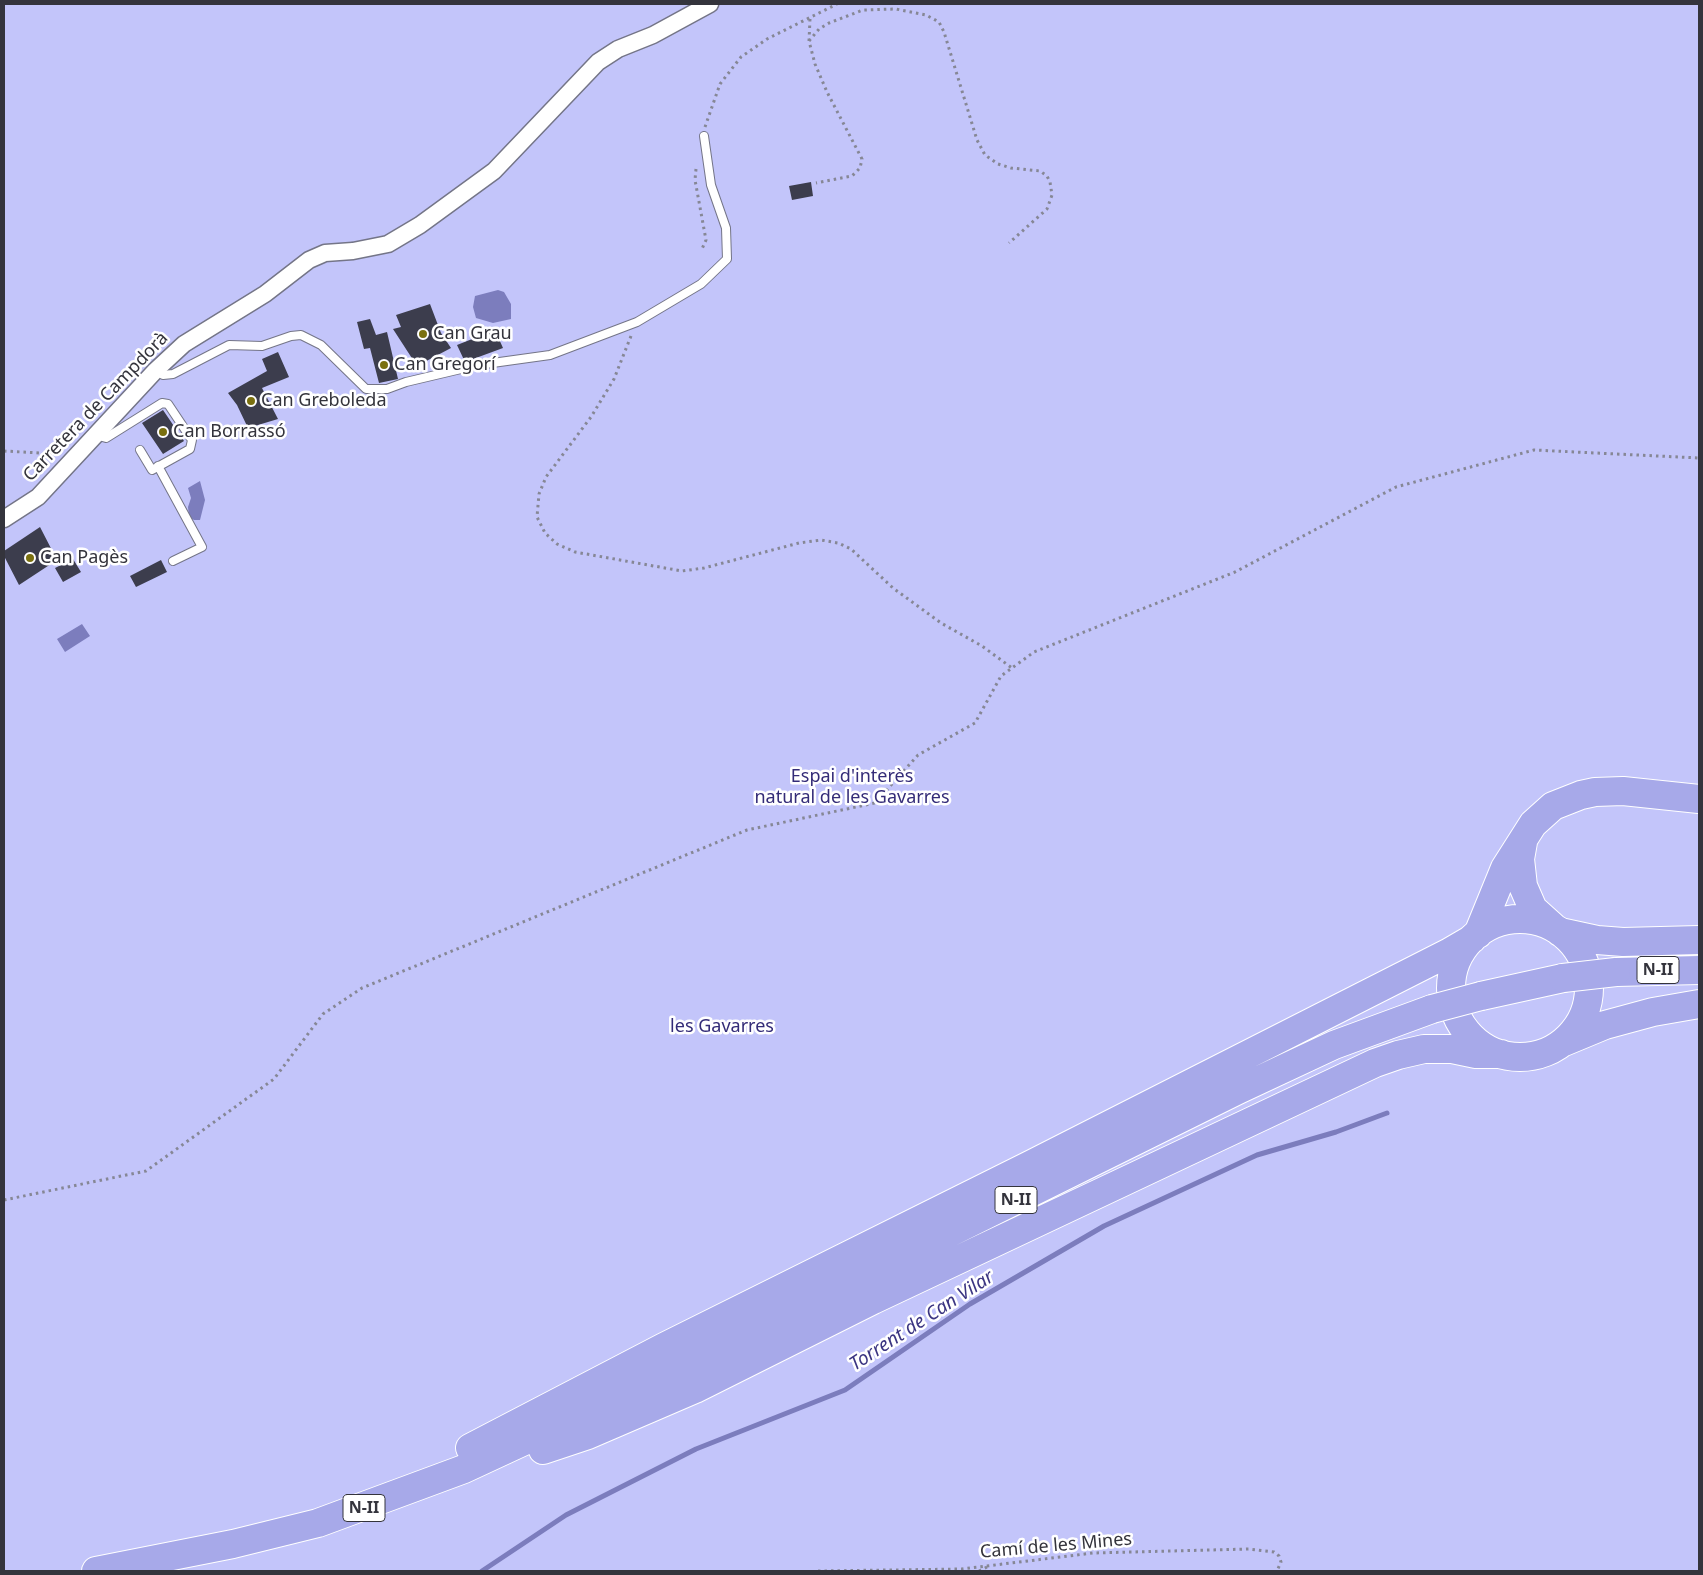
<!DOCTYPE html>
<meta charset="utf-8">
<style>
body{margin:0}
#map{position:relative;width:1703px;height:1575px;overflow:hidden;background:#dbdcf0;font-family:"Noto Sans",sans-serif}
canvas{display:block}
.frame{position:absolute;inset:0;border:5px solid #34343c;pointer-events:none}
</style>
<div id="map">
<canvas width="1703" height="1575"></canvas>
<div class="frame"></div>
</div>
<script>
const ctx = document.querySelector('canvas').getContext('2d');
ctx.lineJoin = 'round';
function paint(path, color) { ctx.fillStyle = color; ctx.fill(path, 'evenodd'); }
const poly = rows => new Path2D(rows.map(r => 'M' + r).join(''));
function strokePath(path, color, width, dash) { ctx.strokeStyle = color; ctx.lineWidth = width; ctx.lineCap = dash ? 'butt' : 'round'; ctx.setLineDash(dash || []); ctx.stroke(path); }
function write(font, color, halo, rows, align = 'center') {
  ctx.font = font + ' "Noto Sans",sans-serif'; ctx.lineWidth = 5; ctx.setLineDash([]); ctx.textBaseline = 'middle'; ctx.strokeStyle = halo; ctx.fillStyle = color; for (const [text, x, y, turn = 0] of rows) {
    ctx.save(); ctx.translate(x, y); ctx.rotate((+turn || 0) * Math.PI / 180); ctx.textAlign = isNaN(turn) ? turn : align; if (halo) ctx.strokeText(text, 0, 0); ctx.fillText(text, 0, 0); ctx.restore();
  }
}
paint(poly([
 [4,4,1699,4,1699,1571,4,1571]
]), '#c3c5fa');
paint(poly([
 [498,290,504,292,511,304,511,319,493,323,476,318,473,307,475,296],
 [200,481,205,500,200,520,194,520,189,517,188,507,191,498,188,488],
 [82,624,90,636,65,652,57,639]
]), '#7c7dbd');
strokePath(poly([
 [482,1571,566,1515,696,1449,845,1390,970,1304,1104,1226,1257,1155,1336,1132,1387,1113]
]), '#7c7dbd', 5);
paint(poly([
 [811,182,813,196,792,200,789,186],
 [430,304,441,333,451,348,417,366,393,329,401,327,396,315],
 [370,319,376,335,387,332,398,379,379,383,370,348,364,349,357,322],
 [495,330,503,348,465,362,457,345],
 [278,352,289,377,262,388,278,419,248,428,237,405,228,393,267,371,262,359],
 [163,410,184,441,163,454,142,423],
 [40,527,57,560,19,585,4,556,4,551],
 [73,559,81,572,63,582,55,568],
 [161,560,167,572,136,587,130,576]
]), '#3c3d4d');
const lane = poly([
 [156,370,163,375,173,374,229,345,262,346,291,336,301,335,321,345,366,389,387,389,406,382,478,365,550,355,637,322,701,284,727,259,726,228,711,185,704,136],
 [95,435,106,438,162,403,168,404,192,440,190,449,152,470,140,450],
 [158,466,202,547,173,561]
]);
const street = poly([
 [4,519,38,497,156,370,184,344,265,294,309,260,325,253,353,251,388,244,420,225,494,171,598,62,618,49,653,35,710,4]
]);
const highway = poly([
 [1523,842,1520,859,1523,886,1533,909,1553,927],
 '1451 988a69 69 0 1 1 138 0a69 69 0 1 1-138 0Z',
 [1560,932,1597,940,1623,942,1699,940],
 [1478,934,1505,868,1533,824,1553,806,1581,795,1595,792,1623,791,1699,799],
 [1616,972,1699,970],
 [1481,996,1563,978],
 [1564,1042,1605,1025,1653,1012,1699,1004],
 [470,1448,664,1347,1030,1165,1448,953,1472,939],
 [543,1450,588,1435,695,1389,873,1300,1375,1063,1398,1055,1424,1049,1452,1049,1476,1054,1501,1054],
 [96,1571,233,1544,318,1523,464,1469,606,1403,1238,1090,1334,1045,1432,1009]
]);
strokePath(lane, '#747587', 10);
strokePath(street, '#747587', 19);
strokePath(highway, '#fff', 30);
strokePath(poly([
 [810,19,809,41,815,64,827,92,862,159,860,168,852,176,816,183],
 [809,41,819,29,829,23,863,10,896,9,926,15,939,22,944,32,977,140,985,155,998,164,1011,168,1040,171,1047,176,1050,182,1052,195,1047,209,1009,243],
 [705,127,720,84,741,57,767,39,837,4],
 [696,169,695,180,706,240,702,249],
 [631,336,614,379,591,417,546,477,539,494,537,517,545,533,557,544,575,552,682,571,704,568,799,543,821,540,838,543,851,549,893,588,941,623,982,646,1012,668],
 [4,451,57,454],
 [4,1200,146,1171,274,1079,323,1014,362,988,747,830,875,803,918,755,975,723,1001,676,1034,652,1235,572,1396,487,1534,450,1699,458],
 [818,1571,962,1569,1093,1553,1249,1549,1274,1552,1279,1556,1281,1562,1277,1571],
 [979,1571,987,1567]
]), '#868795', 3, [2.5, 4]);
strokePath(lane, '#fff', 8);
strokePath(street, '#fff', 16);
strokePath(highway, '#a7a9e9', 28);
const highwayBridge = poly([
 [1563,978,1616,972],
 [1432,1009,1481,996]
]);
strokePath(highwayBridge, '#fff', 30, []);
strokePath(highwayBridge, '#a7a9e9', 28);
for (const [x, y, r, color] of [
 [423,334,5,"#7a700f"],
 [384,365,5,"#7a700f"],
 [251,401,5,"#7a700f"],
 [163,432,5,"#7a700f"],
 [30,558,5,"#7a700f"]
]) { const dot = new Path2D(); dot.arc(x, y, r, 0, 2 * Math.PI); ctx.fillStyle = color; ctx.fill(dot); strokePath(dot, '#fff', 2); }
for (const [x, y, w] of [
 [1658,970,42],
 [1016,1200,42],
 [364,1508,42]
]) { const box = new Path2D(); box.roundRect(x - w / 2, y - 13.5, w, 27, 4); ctx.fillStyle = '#fff'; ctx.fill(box); strokePath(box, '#34343c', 1); }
write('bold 16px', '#34343c', null, [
 ["N-II",1658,970],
 ["N-II",1016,1200],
 ["N-II",364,1508]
]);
write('18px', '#34343c', '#fff', [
 ["Can Grau",433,334],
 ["Can Gregorí",394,365],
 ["Can Greboleda",261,401],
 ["Can Borrassó",173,432],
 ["Can Pagès",40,558]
], 'left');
write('18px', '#34343c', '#fff', [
 ["Carretera de Campdorà",96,407,-46],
 ["Camí de les Mines",1056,1546,-5]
]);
write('18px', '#342c78', '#fff', [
 ["Espai d'interès",852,777],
 ["natural de les Gavarres",852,798],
 ["les Gavarres",722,1027]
]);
write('italic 19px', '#3b3582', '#fff', [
 ["Torrent de Can Vilar",922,1321,-33]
]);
</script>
